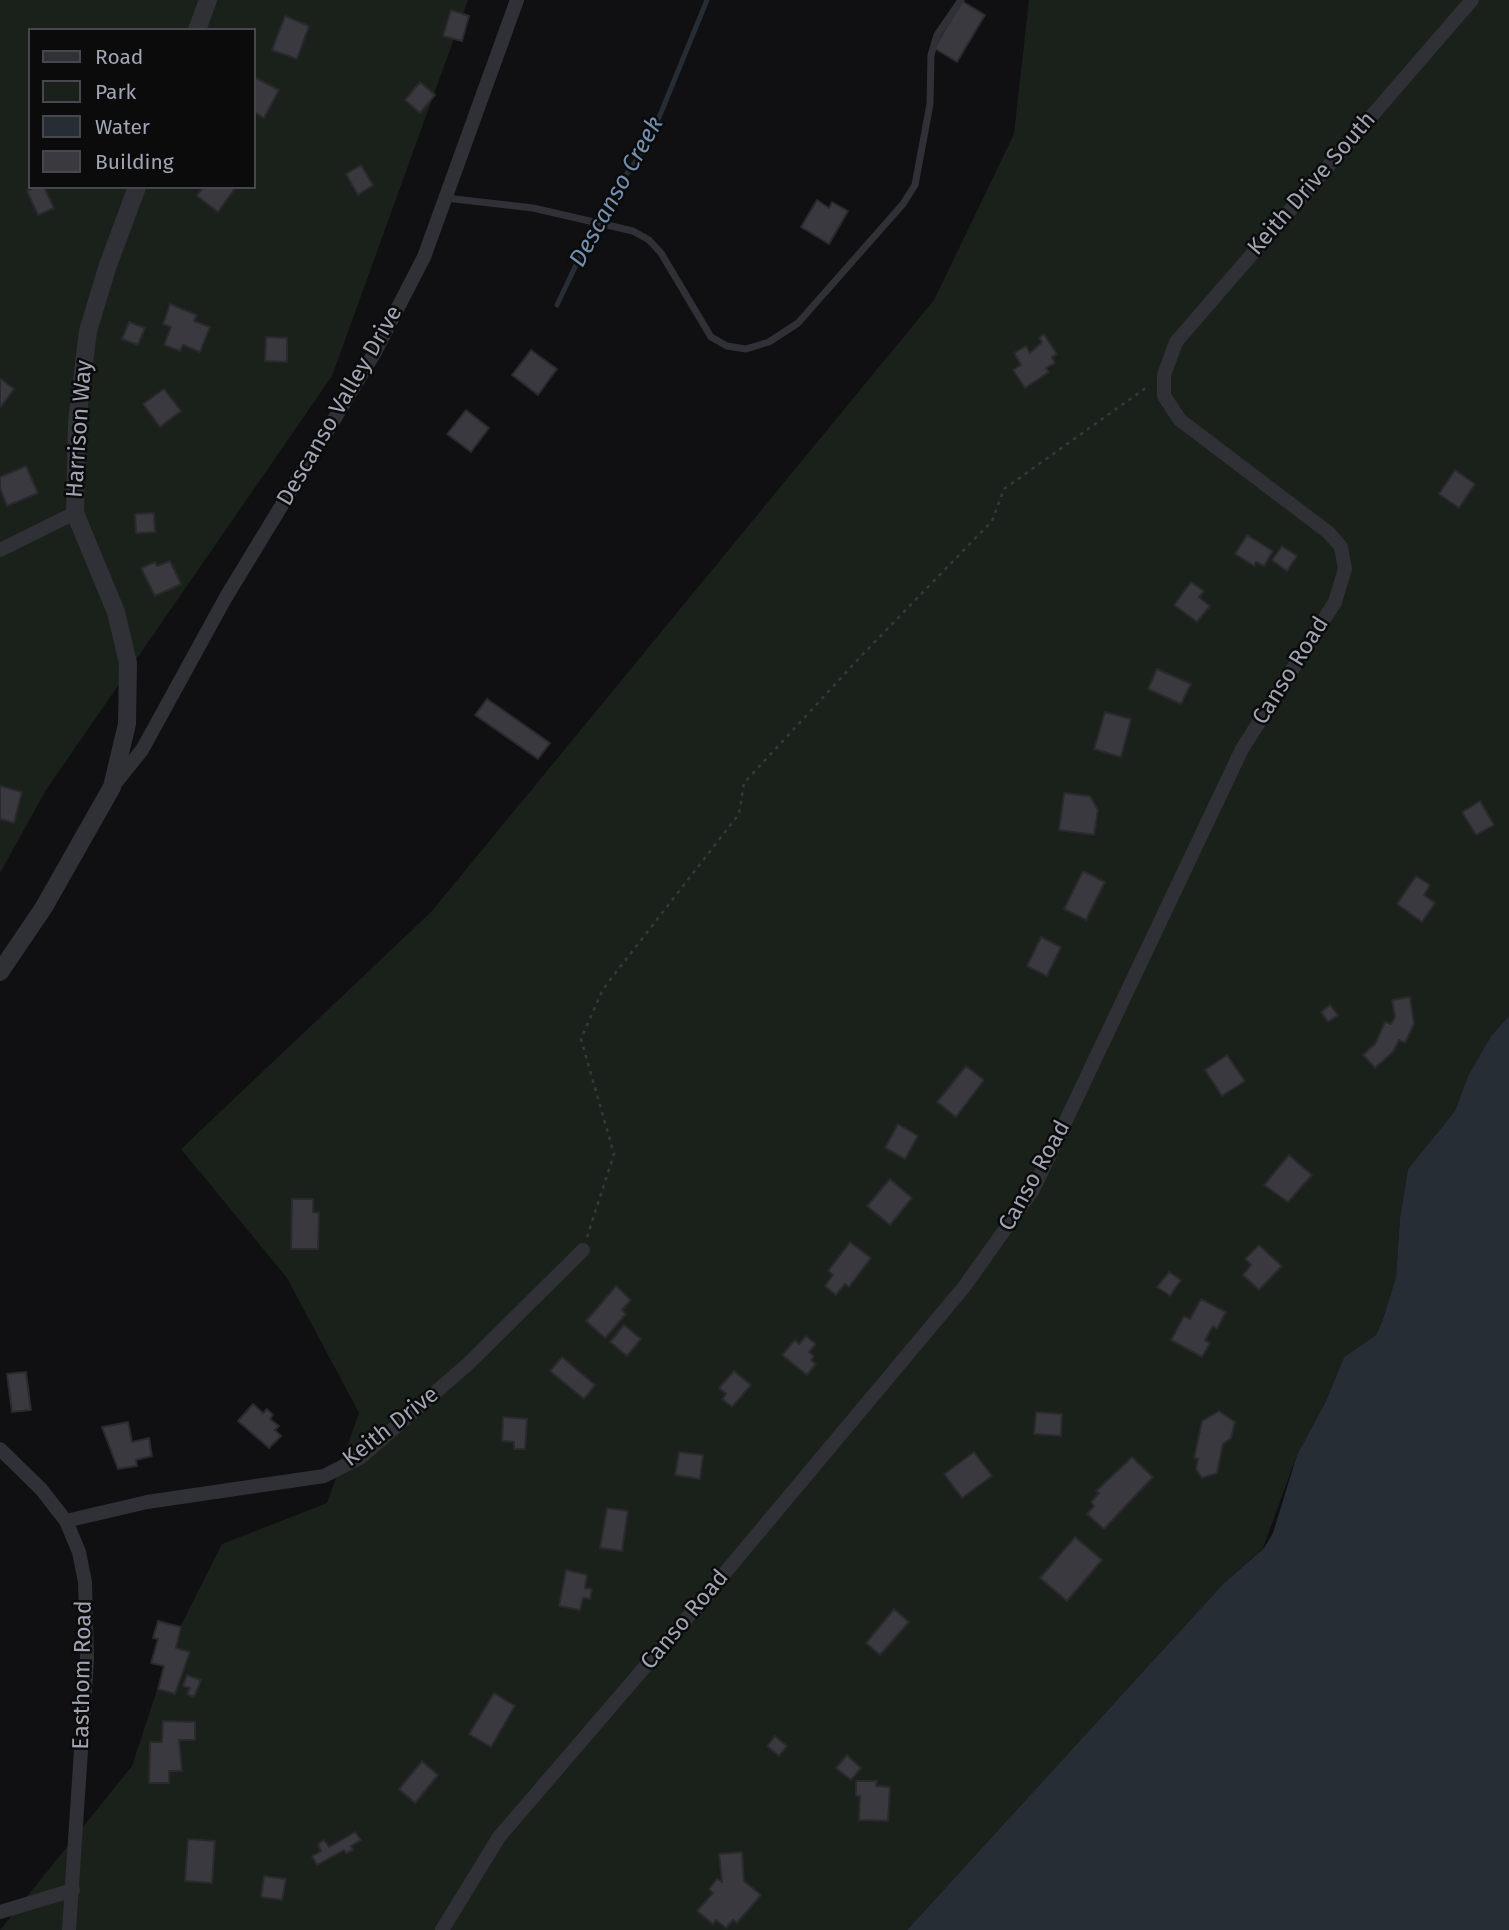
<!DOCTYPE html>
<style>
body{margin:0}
#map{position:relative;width:1509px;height:1930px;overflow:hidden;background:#100f11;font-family:"Fira Sans",sans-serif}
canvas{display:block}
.legend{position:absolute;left:28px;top:28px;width:228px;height:161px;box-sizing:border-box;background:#0b0b0c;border:2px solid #47484f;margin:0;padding:9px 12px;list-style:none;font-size:21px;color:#a0a4b3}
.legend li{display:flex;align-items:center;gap:14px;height:35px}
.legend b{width:35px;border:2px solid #47484f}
</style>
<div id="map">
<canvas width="1509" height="1930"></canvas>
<ul class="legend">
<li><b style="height:9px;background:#303136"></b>Road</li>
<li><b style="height:19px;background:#1a211b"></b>Park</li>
<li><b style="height:19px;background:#262d35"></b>Water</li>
<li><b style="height:19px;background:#3a393f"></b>Building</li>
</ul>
</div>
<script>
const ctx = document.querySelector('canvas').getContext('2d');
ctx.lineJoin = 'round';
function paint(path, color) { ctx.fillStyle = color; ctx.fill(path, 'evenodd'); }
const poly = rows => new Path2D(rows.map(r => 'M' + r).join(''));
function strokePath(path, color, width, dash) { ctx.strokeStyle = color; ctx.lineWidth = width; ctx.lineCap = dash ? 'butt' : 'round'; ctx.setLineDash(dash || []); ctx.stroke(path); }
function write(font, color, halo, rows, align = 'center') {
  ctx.font = font + ' "Fira Sans",sans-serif'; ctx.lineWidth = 5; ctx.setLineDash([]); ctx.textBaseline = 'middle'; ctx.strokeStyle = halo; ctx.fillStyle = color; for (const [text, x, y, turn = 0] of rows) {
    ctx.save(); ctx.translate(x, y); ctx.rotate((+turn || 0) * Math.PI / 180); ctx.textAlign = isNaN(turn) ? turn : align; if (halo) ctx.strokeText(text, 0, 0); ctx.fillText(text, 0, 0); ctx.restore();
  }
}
paint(poly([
 [0,0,468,0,332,376,46,790,0,873],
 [30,30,254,30,254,187,30,187],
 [1029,0,1509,0,1509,1016,1491,1036,1468,1076,1455,1111,1408,1169,1400,1218,1396,1277,1383,1319,1376,1335,1344,1357,1326,1401,1297,1455,1263,1548,1224,1583,907,1930,0,1930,132,1766,173,1641,222,1544,327,1503,359,1413,287,1278,181,1149,431,912,934,300,1014,134]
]), '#1a211b');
paint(poly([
 [1509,1016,1509,1930,907,1930,1224,1583,1264,1548,1273,1533,1297,1455,1326,1401,1344,1357,1376,1335,1383,1319,1396,1277,1400,1218,1408,1169,1455,1111,1468,1076,1491,1036]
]), '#262d35');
strokePath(poly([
 [557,305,604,206,649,142,707,0]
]), '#262d35', 5);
const building = poly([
 [962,1,985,15,957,62,934,48,962,1],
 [451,10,469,16,462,41,443,36,451,10],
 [285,16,309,26,297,59,272,50,285,16],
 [254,77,279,90,264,118,254,112,254,77],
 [420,82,435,95,420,113,405,100,420,82],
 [361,165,373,185,358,195,346,174,361,165],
 [35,187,44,187,54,208,38,215,27,191,35,187],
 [203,187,236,187,218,212,197,196,203,187],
 [817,200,829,208,832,202,848,211,829,244,801,227,817,200],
 [170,304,197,315,194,321,210,327,200,352,183,345,180,351,164,345,171,327,163,324,170,304],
 [129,322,145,328,138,345,122,339,129,322],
 [1044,334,1057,354,1052,357,1055,363,1046,368,1049,372,1025,388,1013,370,1021,365,1014,353,1026,346,1030,353,1042,342,1039,338,1044,334],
 [266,337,287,338,287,362,265,361,266,337],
 [531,350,557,369,538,395,512,375,531,350],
 [0,378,14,389,0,408,0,378],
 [164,389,181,411,160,427,143,404,164,389],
 [466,410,489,428,471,452,447,434,466,410],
 [26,466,38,493,7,506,0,488,0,477,26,466],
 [1455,470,1475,484,1459,508,1439,494,1455,470],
 [154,513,155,532,136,533,135,514,154,513],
 [1247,535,1273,551,1264,566,1256,562,1254,566,1235,554,1247,535],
 [1282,546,1297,556,1287,571,1272,560,1282,546],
 [170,561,181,584,155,596,141,568,155,562,157,566,170,561],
 [1191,582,1204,591,1199,597,1210,606,1197,622,1174,605,1191,582],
 [1157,669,1191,684,1181,704,1148,689,1157,669],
 [487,699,550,743,538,759,475,715,487,699],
 [1105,712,1131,719,1121,757,1094,749,1105,712],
 [0,786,22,792,14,823,0,819,0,786],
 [1064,793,1090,796,1098,810,1094,835,1059,830,1064,793],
 [1480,801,1494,825,1476,835,1462,812,1480,801],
 [1083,871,1105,882,1086,920,1064,909,1083,871],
 [1416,876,1430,885,1424,895,1435,903,1422,922,1397,904,1416,876],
 [1041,937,1061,947,1047,976,1027,966,1041,937],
 [1410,997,1414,1024,1405,1043,1399,1040,1393,1052,1375,1068,1363,1055,1375,1044,1385,1022,1391,1024,1395,1017,1392,1000,1410,997],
 [1330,1005,1338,1015,1328,1022,1321,1012,1330,1005],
 [1227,1055,1245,1081,1222,1096,1205,1070,1227,1055],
 [966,1066,984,1080,956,1117,937,1102,966,1066],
 [898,1124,918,1136,905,1159,885,1148,898,1124],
 [1289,1155,1312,1175,1288,1202,1264,1185,1289,1155],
 [890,1179,912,1198,890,1225,867,1206,890,1179],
 [292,1199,313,1199,313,1212,319,1213,318,1249,291,1249,292,1199],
 [850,1242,871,1258,849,1287,845,1284,836,1295,825,1286,833,1275,828,1271,850,1242],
 [1259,1245,1282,1266,1259,1290,1243,1275,1251,1265,1245,1259,1259,1245],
 [1169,1272,1181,1280,1170,1296,1157,1287,1169,1272],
 [616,1286,631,1300,622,1310,626,1314,605,1338,586,1321,616,1286],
 [1201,1299,1226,1312,1217,1329,1213,1326,1205,1340,1210,1343,1202,1357,1171,1340,1184,1316,1190,1319,1201,1299],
 [624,1325,641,1339,627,1356,610,1342,624,1325],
 [806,1336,816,1344,809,1352,814,1356,811,1360,816,1364,807,1375,782,1355,795,1340,799,1344,806,1336],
 [562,1357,595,1385,584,1399,550,1371,562,1357],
 [734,1371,751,1385,732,1407,722,1399,726,1394,719,1388,734,1371],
 [26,1372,31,1410,12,1412,7,1374,26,1372],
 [253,1404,263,1413,267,1409,273,1415,270,1419,279,1426,275,1430,281,1436,269,1448,238,1421,253,1404],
 [1219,1411,1235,1422,1231,1438,1223,1444,1217,1473,1202,1478,1196,1469,1198,1459,1194,1458,1202,1421,1219,1411],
 [1036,1412,1062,1414,1061,1436,1034,1434,1036,1412],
 [503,1417,527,1419,525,1449,514,1449,514,1442,502,1441,503,1417],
 [128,1422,132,1442,149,1438,152,1456,136,1460,137,1466,118,1469,102,1427,128,1422],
 [679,1452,703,1455,700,1479,675,1475,679,1452],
 [974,1452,992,1476,962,1498,944,1474,974,1452],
 [1132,1457,1153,1477,1104,1529,1087,1514,1094,1506,1091,1502,1099,1493,1096,1491,1132,1457],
 [607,1508,628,1511,622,1551,600,1548,607,1508],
 [1075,1537,1102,1560,1067,1601,1040,1578,1075,1537],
 [566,1570,587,1575,585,1588,592,1589,590,1599,583,1598,580,1610,559,1606,566,1570],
 [894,1609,909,1622,880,1655,866,1643,894,1609],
 [158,1621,181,1627,176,1648,190,1652,175,1694,158,1689,164,1666,151,1663,158,1639,153,1638,158,1621],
 [187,1675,201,1680,194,1697,187,1694,190,1688,183,1686,187,1675],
 [494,1693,515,1706,491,1747,469,1734,494,1693],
 [163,1721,195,1722,195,1740,179,1740,182,1771,169,1771,169,1783,149,1783,150,1742,162,1742,163,1721],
 [775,1736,787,1746,779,1756,767,1746,775,1736],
 [847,1755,861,1768,851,1780,836,1768,847,1755],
 [422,1761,438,1775,415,1803,399,1789,422,1761],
 [856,1781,877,1781,876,1786,890,1787,888,1821,859,1820,860,1796,856,1796,856,1781],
 [355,1832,361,1840,351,1846,353,1850,346,1853,344,1850,317,1865,312,1856,321,1851,318,1844,324,1840,329,1847,355,1832],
 [188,1839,215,1841,212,1883,185,1881,188,1839],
 [742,1852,744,1881,761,1895,737,1923,733,1920,726,1928,716,1920,713,1924,697,1911,713,1893,709,1889,717,1879,722,1882,719,1854,742,1852],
 [264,1876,286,1879,282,1900,261,1897,264,1876]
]);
paint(building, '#3a393f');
strokePath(building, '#2a292d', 2);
strokePath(poly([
 [587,1237,614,1154,581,1039,603,989,739,814,744,783,863,654,992,521,1004,489,1147,387]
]), '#36383d', 2.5, [3.5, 5]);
strokePath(poly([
 [446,198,533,208,633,231,649,240,661,253,711,337,727,346,746,349,769,342,798,323,903,204,915,185,930,104,931,55,937,35,961,0]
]), '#303136', 7);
strokePath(poly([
 [0,550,75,513],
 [113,786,142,750,226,597,375,352,424,257,517,0],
 [0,1449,41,1489,66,1521,79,1552,85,1582,87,1660,69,1930],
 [66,1521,147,1502,324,1476,361,1457,468,1364,583,1250],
 [0,1912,73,1890],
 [442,1930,499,1837,698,1605,964,1287,1033,1190,1242,749,1335,602,1345,569,1341,547,1329,533,1180,420,1164,396,1164,375,1176,342,1472,0]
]), '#303136', 14);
strokePath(poly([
 [197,30,208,0],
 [0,972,44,907,112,787,127,724,128,663,116,612,75,513,77,422,88,331,108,265,137,187]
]), '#303136', 18);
write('23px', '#a0a4b3', '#0b0b0c', [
 ["Keith Drive South",1312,184,-49],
 ["Descanso Valley Drive",340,406,-60],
 ["Harrison Way",80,429,-86],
 ["Canso Road",1291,671,-58],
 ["Canso Road",1035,1176,-61],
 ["Keith Drive",391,1427,-38],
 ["Canso Road",685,1620,-50],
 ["Easthom Road",83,1675,-89]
]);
write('italic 24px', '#7490b0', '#0b0b0c', [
 ["Descanso Creek",617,192,-61]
]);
</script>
